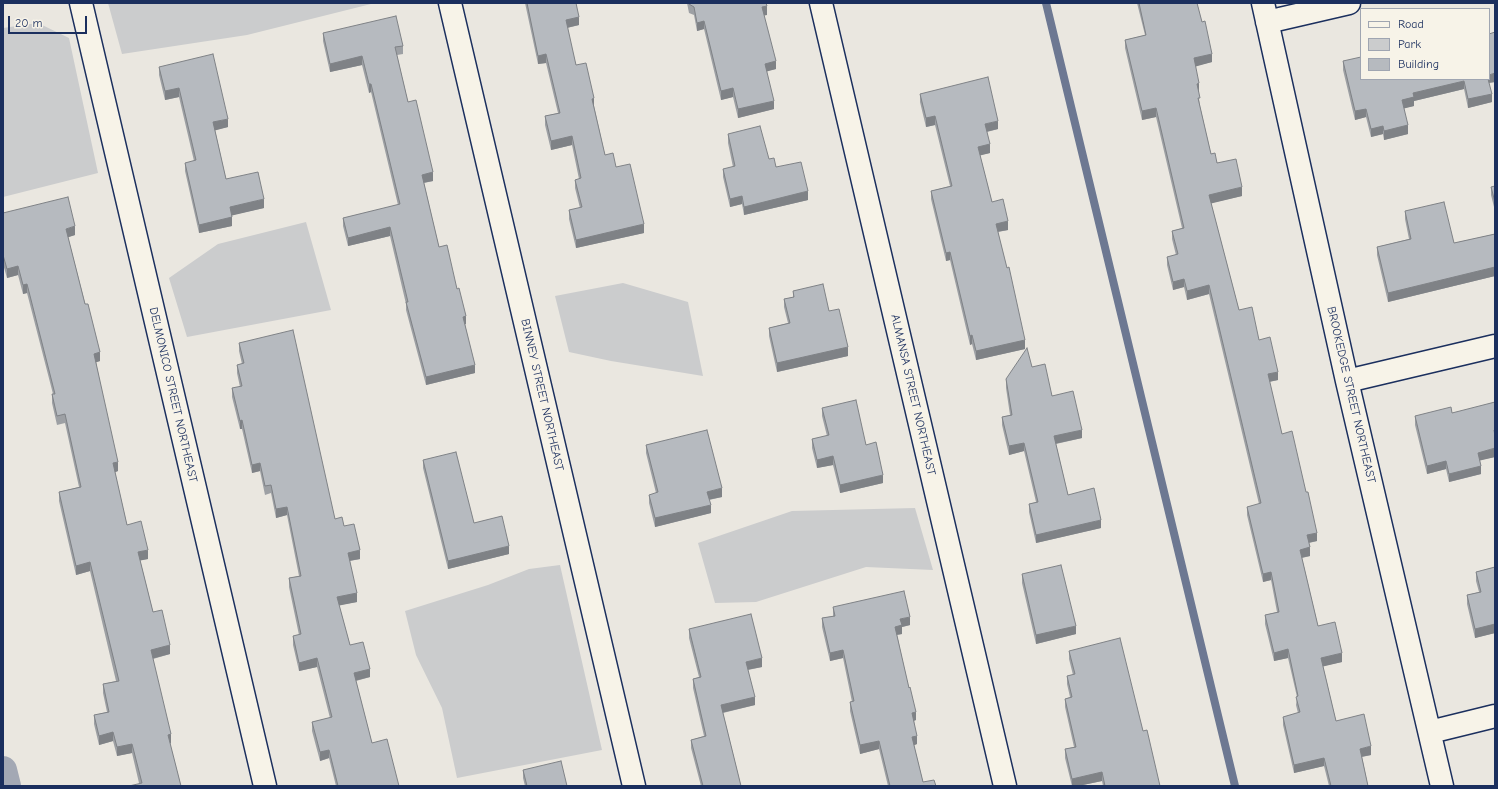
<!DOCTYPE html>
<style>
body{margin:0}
#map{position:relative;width:1498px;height:789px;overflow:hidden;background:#eae7e0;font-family:"Comic Neue",sans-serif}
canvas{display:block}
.frame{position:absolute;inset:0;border:4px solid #1b2f5e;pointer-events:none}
.legend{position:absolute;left:1360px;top:8px;width:130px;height:72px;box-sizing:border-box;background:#f7f3e8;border:1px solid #9fa5b1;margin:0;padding:5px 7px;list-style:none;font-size:12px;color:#1b2f5e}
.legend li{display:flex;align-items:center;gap:8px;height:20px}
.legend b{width:20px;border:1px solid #9fa5b1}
.scale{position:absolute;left:8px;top:16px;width:79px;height:18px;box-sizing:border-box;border:2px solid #1b2f5e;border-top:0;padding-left:5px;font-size:12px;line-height:14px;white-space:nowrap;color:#1b2f5e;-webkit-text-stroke:3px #f7f3e8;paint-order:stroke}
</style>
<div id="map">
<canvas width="1498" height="789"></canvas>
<div class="frame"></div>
<ul class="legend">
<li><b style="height:5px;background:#f7f3e8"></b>Road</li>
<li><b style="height:11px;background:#cbcccd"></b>Park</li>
<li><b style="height:11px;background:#b6babf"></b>Building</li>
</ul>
<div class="scale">20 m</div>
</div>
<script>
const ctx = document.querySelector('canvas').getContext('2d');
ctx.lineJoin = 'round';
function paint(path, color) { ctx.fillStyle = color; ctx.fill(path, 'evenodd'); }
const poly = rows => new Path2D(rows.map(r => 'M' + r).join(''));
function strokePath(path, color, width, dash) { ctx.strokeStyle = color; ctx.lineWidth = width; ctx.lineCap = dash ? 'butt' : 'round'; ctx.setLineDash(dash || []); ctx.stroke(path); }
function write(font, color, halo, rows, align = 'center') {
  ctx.font = font + ' "Comic Neue",sans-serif'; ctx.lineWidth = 3; ctx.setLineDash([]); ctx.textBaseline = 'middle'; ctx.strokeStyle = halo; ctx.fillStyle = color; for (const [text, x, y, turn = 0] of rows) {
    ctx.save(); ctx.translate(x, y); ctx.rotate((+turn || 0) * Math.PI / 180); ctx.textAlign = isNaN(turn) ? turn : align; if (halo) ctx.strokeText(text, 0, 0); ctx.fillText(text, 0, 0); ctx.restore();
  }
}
paint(poly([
 [108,3,375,3,247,35,122,54],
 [38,23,69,38,98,173,3,197,3,28],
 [306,222,331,310,187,337,169,278,218,244],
 [623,283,688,302,703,376,611,361,569,352,555,296],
 [915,508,933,570,866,567,756,602,715,603,698,543,792,511],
 [560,565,602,750,457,778,442,708,416,655,405,611,488,585,529,569]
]), '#cbcccd');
strokePath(poly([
 [1046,3,1235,786]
]), '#6d7892', 8);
strokePath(poly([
 [3,770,7,786]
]), '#a3a8b4', 28);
const minor = poly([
 [81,3,265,786],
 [450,3,634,786],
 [821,3,1005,786],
 [1263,3,1347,381,1442,786],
 [1267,22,1349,3],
 [1347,381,1495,346],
 [1430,732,1495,716]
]);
strokePath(minor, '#1b2f5e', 25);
strokePath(minor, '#f7f3e8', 22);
paint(poly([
 [525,3,576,3,579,25,567,28,576,65,594,106,605,155,616,167,644,233,576,248,569,219,569,210,580,208,575,188,575,180,579,179,572,145,551,150,545,125,545,116,558,113,546,63,538,64],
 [687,3,766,3,767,15,764,15,776,69,766,71,774,109,738,118,733,97,721,100,704,29,697,31,694,15,689,13],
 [1137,3,1197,3,1212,62,1195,66,1199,92,1198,92,1200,106,1211,154,1242,196,1211,203,1239,310,1259,340,1278,380,1269,382,1282,434,1317,541,1309,543,1310,556,1302,558,1318,626,1342,662,1323,666,1336,721,1371,755,1362,757,1368,786,1329,786,1324,766,1294,773,1283,725,1283,717,1298,713,1296,705,1297,697,1288,658,1274,661,1265,624,1265,615,1277,612,1271,580,1263,582,1247,515,1247,507,1259,504,1209,294,1187,300,1184,287,1173,290,1167,265,1167,257,1176,255,1172,239,1172,231,1182,228,1156,117,1142,120,1125,48,1125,40,1145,35],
 [323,33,403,46,403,54,397,55,408,102,433,181,424,183,439,247,466,324,465,324,475,373,426,385,406,310,406,304,390,236,348,246,343,226,343,218,398,205,371,92,369,93,362,65,330,72,323,41],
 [1343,61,1361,79,1495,82,1489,83,1492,102,1468,108,1464,89,1414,101,1414,106,1404,108,1408,134,1384,140,1383,134,1371,137,1366,117,1355,120,1343,70],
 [159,67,228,127,215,130,226,179,264,208,232,215,232,226,199,233,185,171,185,163,194,161,179,97,165,100,159,75],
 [920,94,998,129,987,132,990,153,980,155,992,202,1008,230,998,232,1025,349,976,360,972,344,970,345,950,260,946,261,931,199,931,191,950,186,935,125,926,127,920,102],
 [728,134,769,159,808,200,744,215,742,204,730,207,723,177,723,169,733,167,728,143],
 [1495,186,1495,211,1491,195,1491,187],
 [1405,211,1454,243,1495,234,1495,276,1388,302,1377,255,1377,247,1409,239,1405,219],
 [3,213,75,235,68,237,100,361,96,362,118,471,115,472,127,525,148,559,140,560,153,612,170,654,153,659,171,743,170,744,181,786,139,783,132,753,117,756,113,741,99,745,94,724,94,715,107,712,103,693,103,684,116,681,90,571,76,575,59,501,59,492,79,487,65,423,57,425,52,403,52,394,53,394,27,293,23,294,18,275,7,278,3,264],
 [793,291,829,311,848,356,777,372,769,336,769,328,788,323,784,307,784,299,793,297],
 [239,343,335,519,344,526,360,559,350,561,357,602,339,605,350,645,370,677,356,681,372,743,399,786,336,786,329,758,320,761,312,731,312,722,330,718,317,667,299,671,293,645,293,636,299,635,289,587,289,578,299,576,287,515,276,518,271,493,265,495,260,471,252,473,242,429,240,429,232,397,232,388,240,387,237,373,237,365,242,364,239,351],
 [1032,367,1082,438,1056,444,1068,495,1101,528,1036,543,1029,512,1029,504,1036,502,1024,451,1009,455,1002,425,1002,417,1010,415,1006,388,1006,379],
 [822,408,866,445,883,483,840,493,833,465,817,468,812,448,812,439,827,436,822,416],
 [1452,413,1495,457,1480,460,1481,474,1449,482,1446,469,1427,474,1415,425,1415,416],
 [646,445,722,497,709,500,711,513,655,527,649,503,649,495,656,493,646,453],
 [423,460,474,523,509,554,448,569,423,468],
 [1495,567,1495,633,1475,638,1467,604,1467,595,1479,592,1476,581,1476,572],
 [1022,574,1076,634,1036,644,1022,583],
 [833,607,910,625,902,627,902,634,897,635,916,720,914,721,917,744,914,745,923,782,936,786,888,786,879,749,860,754,850,711,850,702,852,702,843,658,830,661,822,627,822,618,833,616],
 [689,629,762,667,748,670,755,705,723,713,741,786,701,786,691,748,691,740,704,736,693,688,693,679,699,677,689,638],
 [1069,651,1143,731,1160,786,1103,786,1102,781,1078,786,1072,786,1065,758,1065,749,1074,747,1065,707,1065,699,1070,697,1067,684,1067,676,1073,675,1069,659],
 [523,770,567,786,525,786,523,778]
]), '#9da0a4');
paint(poly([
 [767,6,767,15,762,16,762,7],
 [579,17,579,25,566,28,566,20],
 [704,21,704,29,697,31,697,23],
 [546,54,546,63,538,64,538,56],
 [1212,54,1212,62,1194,67,1194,58],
 [362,56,362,65,330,72,330,64],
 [776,61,776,69,765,72,765,64],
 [1495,73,1495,82,1487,83,1487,79,1489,79,1489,75],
 [1464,81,1464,89,1414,101,1414,106,1402,109,1402,100,1413,93],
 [1199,83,1199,92,1197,92,1197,84],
 [369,84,371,84,371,92,369,93],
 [179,88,179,97,165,100,165,91],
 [733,88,733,97,721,100,721,91],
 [1492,94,1492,102,1468,108,1468,99],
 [594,98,594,106,592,107,592,99],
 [774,101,774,109,738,118,738,109],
 [1156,108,1156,117,1142,120,1142,111],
 [1366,109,1366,117,1355,120,1355,111],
 [935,116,935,125,926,127,926,118],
 [228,119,228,127,213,131,213,122],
 [998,121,998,129,985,132,985,124],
 [1408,125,1408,134,1384,140,1384,131],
 [1383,126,1383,134,1371,137,1371,129],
 [572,136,572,145,551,150,551,141],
 [990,144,990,153,978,156,978,147],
 [433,172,433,181,422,183,422,175],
 [1242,187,1242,196,1209,204,1209,195],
 [808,191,808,200,744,215,744,207],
 [742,196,742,204,730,207,730,199],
 [264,199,264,208,230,216,230,207],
 [232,217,232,226,199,233,199,225],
 [1008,221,1008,230,996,232,996,224],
 [644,224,644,233,576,248,576,240],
 [75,226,75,235,66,238,66,229],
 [390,227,390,236,348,246,348,238],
 [950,252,950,260,946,261,946,253],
 [18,266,18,275,7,278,7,269],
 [1495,267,1495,276,1388,302,1388,293],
 [1184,279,1184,287,1173,290,1173,282],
 [27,284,27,293,23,294,23,285],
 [1209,285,1209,294,1187,300,1187,291],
 [466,316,466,324,463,325,463,317],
 [972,335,972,344,970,345,970,336],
 [1025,340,1025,349,976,360,976,351],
 [848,347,848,356,777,372,777,363],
 [100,352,100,361,94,363,94,354],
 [475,365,475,373,426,385,426,377],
 [1278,372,1278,380,1268,382,1268,374],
 [242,420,242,429,240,429,240,421],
 [1082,430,1082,438,1054,444,1054,436],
 [1024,443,1024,451,1009,455,1009,446],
 [1495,448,1495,457,1478,461,1478,453],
 [833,456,833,465,817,468,817,460],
 [1446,461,1446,469,1427,474,1427,466],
 [118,462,118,471,113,473,113,463],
 [260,463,260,471,252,473,252,465],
 [1481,466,1481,474,1449,482,1449,474],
 [883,475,883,483,840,493,840,485],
 [722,488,722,497,707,500,707,492],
 [711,505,711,513,655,527,655,518],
 [287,507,287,515,276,518,276,509],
 [1101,520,1101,528,1036,543,1036,535],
 [1317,533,1317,541,1307,543,1307,535],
 [509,546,509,554,448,569,448,561],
 [1310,547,1310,556,1300,558,1300,550],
 [148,550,148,559,138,561,138,552],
 [360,550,360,559,348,561,348,553],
 [90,562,90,571,76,575,76,566],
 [1271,572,1271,580,1263,582,1263,574],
 [357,593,357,602,337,606,337,597],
 [910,617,910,625,902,627,902,634,895,635,895,627,900,619],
 [1495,624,1495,633,1475,638,1475,629],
 [1076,626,1076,634,1036,644,1036,635],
 [170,645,170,654,151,659,151,650],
 [1288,649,1288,658,1274,661,1274,653],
 [843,650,843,658,830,661,830,653],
 [1342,653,1342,662,1321,667,1321,658],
 [317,658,317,667,299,671,299,663],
 [762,658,762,667,746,670,746,662],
 [370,669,370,677,354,681,354,673],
 [755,697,755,705,721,713,721,705],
 [916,712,916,720,912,721,912,713],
 [113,732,113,741,99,745,99,736],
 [171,734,171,743,168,744,168,735],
 [917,736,917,744,912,746,912,737],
 [879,741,879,749,860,754,860,745],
 [132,744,132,753,117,756,117,747],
 [1371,746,1371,755,1360,757,1360,749],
 [329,750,329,758,320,761,320,752],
 [1324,758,1324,766,1294,773,1294,765],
 [1102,772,1102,781,1078,786,1072,786,1072,779]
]), '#7f8286');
const building = poly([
 [527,3,576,3,579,17,566,20,576,65,586,63,594,98,592,99,605,155,613,153,616,167,630,164,644,224,576,240,569,210,582,207,575,180,581,178,572,136,551,141,545,116,560,113,546,54,538,56,527,3],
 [689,3,766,3,767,6,762,7,776,61,765,64,774,101,738,109,733,88,721,91,704,21,697,23,694,7,689,4,689,3],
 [1139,3,1197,3,1202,22,1205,21,1212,54,1194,58,1199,83,1197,84,1200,98,1198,98,1211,154,1215,153,1217,163,1236,159,1242,187,1209,195,1239,310,1252,307,1259,340,1270,337,1278,372,1268,374,1282,434,1292,431,1306,492,1308,492,1317,533,1307,535,1310,547,1300,550,1318,626,1335,622,1342,653,1321,658,1336,721,1364,714,1371,746,1360,749,1368,786,1331,786,1324,758,1294,765,1283,717,1300,712,1296,697,1298,696,1288,649,1274,653,1265,615,1279,612,1271,572,1263,574,1247,507,1261,503,1209,285,1187,291,1184,279,1173,282,1167,257,1178,254,1172,231,1184,228,1156,108,1142,111,1125,40,1146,35,1139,3],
 [396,16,403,46,395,47,408,102,416,100,433,172,422,175,439,247,447,245,457,289,459,288,466,316,463,317,475,365,426,377,406,302,408,302,390,227,348,238,343,218,400,204,371,84,369,84,362,56,330,64,323,33,396,16],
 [1495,32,1495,73,1489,75,1489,34,1495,32],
 [213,54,228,119,213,122,226,179,258,172,264,199,230,207,232,217,199,225,185,163,196,160,179,88,165,91,159,67,213,54],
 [1361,57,1361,79,1488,79,1492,94,1468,99,1464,81,1413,93,1414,97,1402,100,1408,125,1384,131,1383,126,1371,129,1366,109,1355,111,1343,61,1361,57],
 [988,77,998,121,985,124,990,144,978,147,992,202,1003,199,1008,221,996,224,1007,268,1009,267,1025,340,976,351,972,335,970,336,950,252,946,253,931,191,952,186,935,116,926,118,920,94,988,77],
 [760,126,769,159,774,158,776,167,801,162,808,191,744,207,742,196,730,199,723,169,735,166,728,134,760,126],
 [1495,186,1495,202,1491,187,1495,186],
 [68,197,75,226,66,229,85,304,88,304,100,352,94,354,118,462,113,463,127,525,141,521,148,550,138,552,153,612,162,610,170,645,151,650,171,734,168,735,181,786,129,786,142,783,132,744,117,747,113,732,99,736,94,715,109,712,103,684,119,681,90,562,76,566,59,492,81,487,65,414,57,416,52,394,55,394,27,284,23,285,18,266,7,269,3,255,3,213,68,197],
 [1444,202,1454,243,1495,234,1495,267,1388,293,1377,247,1411,239,1405,211,1444,202],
 [823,284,829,311,839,309,848,347,777,363,769,328,790,323,784,299,794,297,793,291,823,284],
 [293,330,335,519,342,517,344,526,354,524,360,550,348,553,357,593,337,597,350,645,363,642,370,669,354,673,372,743,387,739,399,786,338,786,329,750,320,752,312,722,332,717,317,658,299,663,293,636,301,634,289,578,301,576,287,507,276,509,271,485,265,486,260,463,252,465,242,420,240,421,232,388,242,386,237,365,244,363,239,343,293,330],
 [1027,348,1032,367,1045,364,1052,396,1073,391,1082,430,1054,436,1068,495,1094,488,1101,520,1036,535,1029,504,1038,502,1024,443,1009,446,1002,417,1012,415,1006,379,1027,348],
 [856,400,866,445,876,442,883,475,840,485,833,456,817,460,812,439,829,435,822,408,856,400],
 [1495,402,1495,430,1494,430,1495,436,1495,448,1478,453,1481,466,1449,474,1446,461,1427,466,1415,416,1451,407,1452,413,1495,402],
 [707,430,722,488,707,492,711,505,655,518,649,495,658,492,646,445,707,430],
 [456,452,474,523,502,516,509,546,448,561,423,460,456,452],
 [1061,565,1076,626,1036,635,1022,574,1061,565],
 [1495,567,1495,624,1475,629,1467,595,1481,592,1476,572,1495,567],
 [904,591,910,617,900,619,902,625,895,627,909,688,910,687,916,712,912,713,917,736,912,737,923,782,934,780,936,786,890,786,879,741,860,745,850,702,854,701,843,650,830,653,822,618,835,616,833,607,904,591],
 [751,614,762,658,746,662,755,697,721,705,741,786,703,786,691,740,706,736,693,679,701,677,689,629,751,614],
 [1120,638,1143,731,1147,730,1160,786,1105,786,1102,772,1072,779,1065,749,1076,747,1065,699,1072,697,1067,676,1075,674,1069,651,1120,638],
 [561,761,567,786,527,786,523,770,561,761]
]);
paint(building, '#b6babf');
strokePath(building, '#7f8286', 1);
write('12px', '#1b2f5e', '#f7f3e8', [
 ["DELMONICO STREET NORTHEAST",173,395,77],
 ["BINNEY STREET NORTHEAST",542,395,77],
 ["ALMANSA STREET NORTHEAST",913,395,77],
 ["BROOKEDGE STREET NORTHEAST",1351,395,77]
]);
</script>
